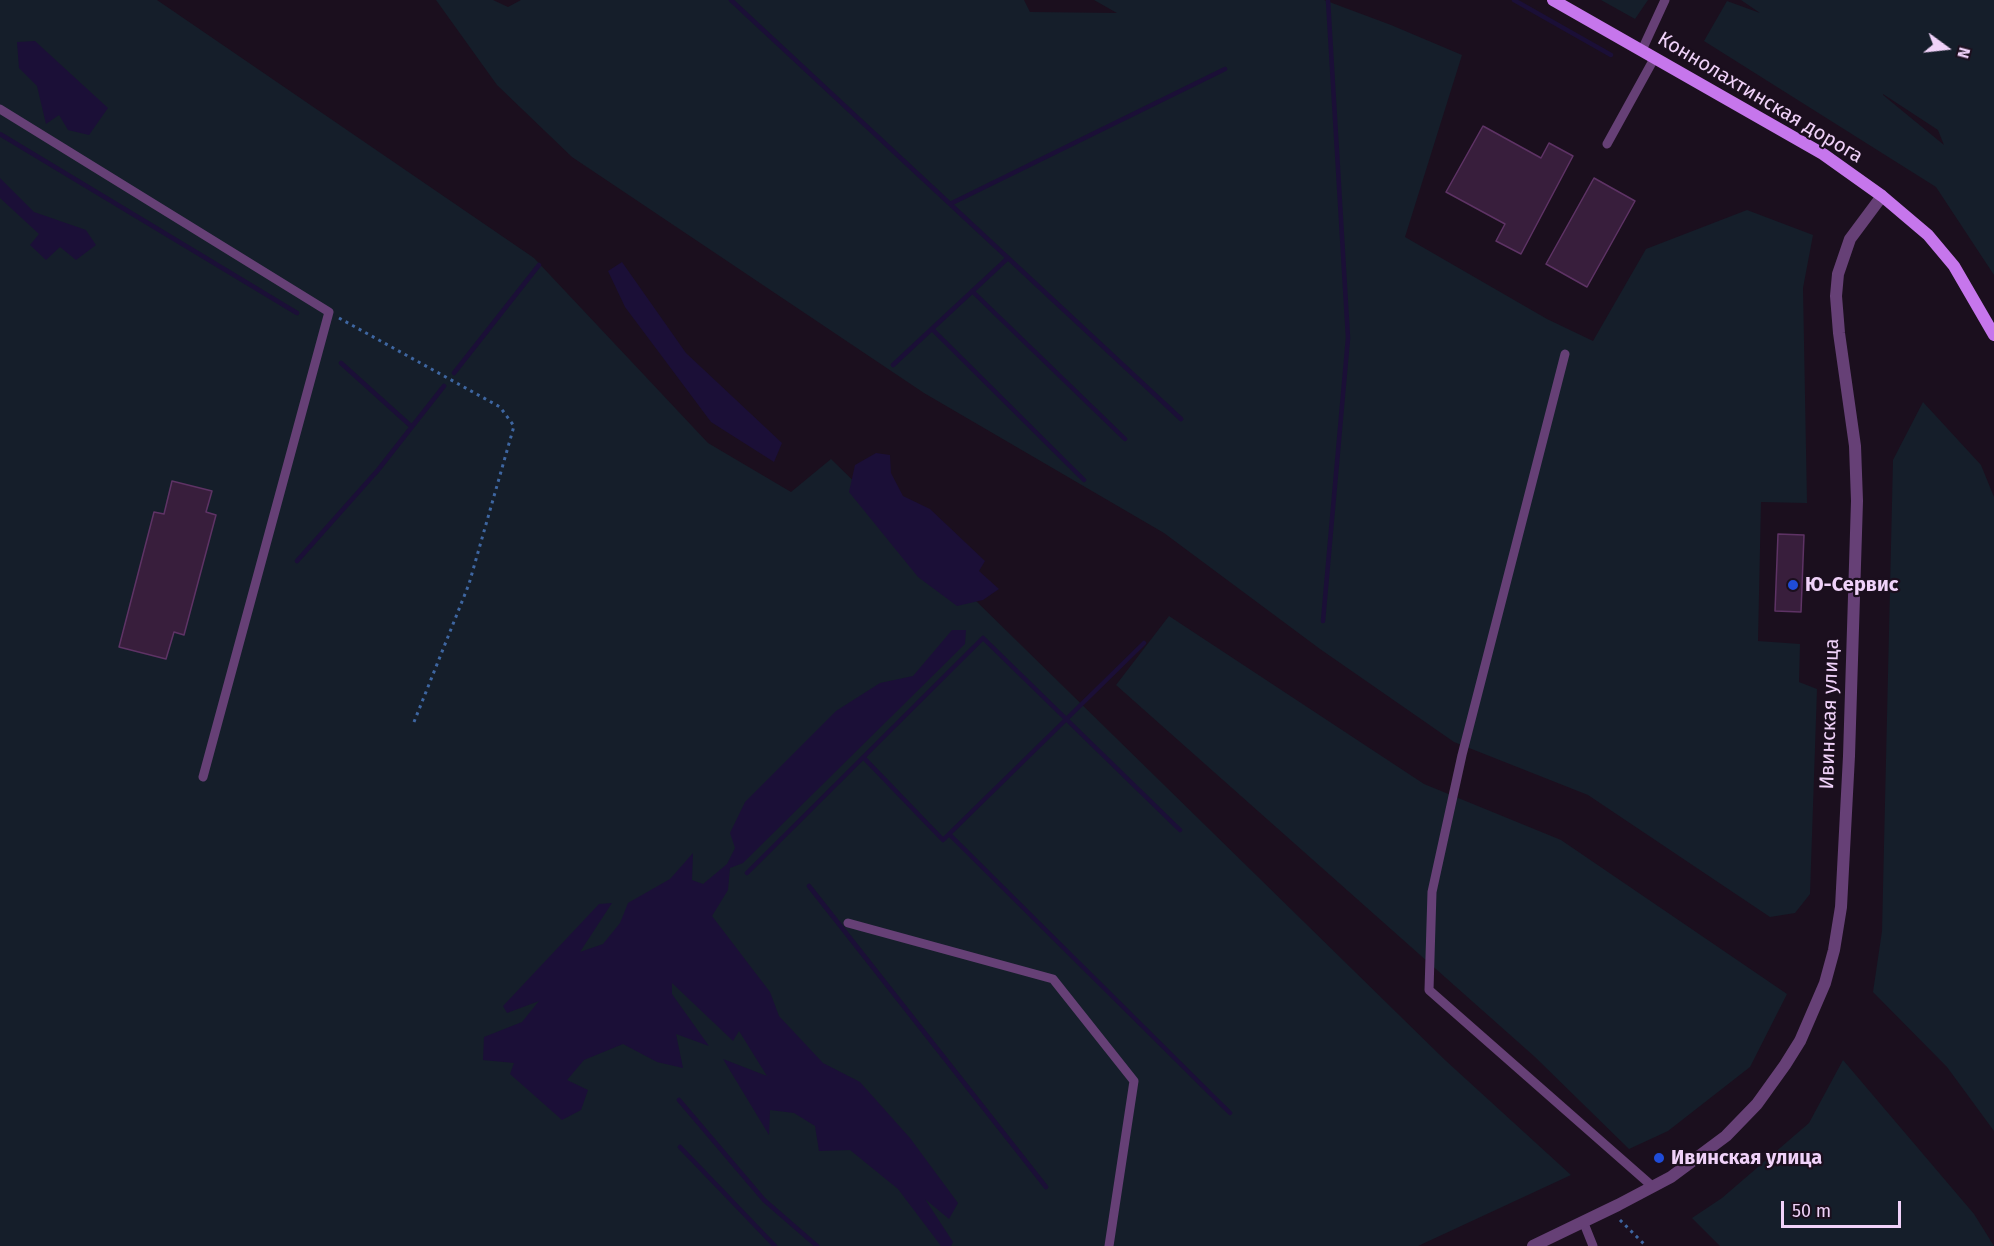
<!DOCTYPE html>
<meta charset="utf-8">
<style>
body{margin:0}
#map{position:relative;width:1994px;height:1246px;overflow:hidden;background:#1b0f1e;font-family:"Fira Sans",sans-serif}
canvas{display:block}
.north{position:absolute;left:1916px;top:18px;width:60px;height:60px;-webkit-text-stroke:4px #1b0f1e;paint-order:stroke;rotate:105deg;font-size:16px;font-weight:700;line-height:24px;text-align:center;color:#f0d2f9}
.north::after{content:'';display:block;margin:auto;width:21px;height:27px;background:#f0d2f9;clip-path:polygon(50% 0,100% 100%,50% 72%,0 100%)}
.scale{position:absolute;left:1781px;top:1201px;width:120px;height:27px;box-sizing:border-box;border:3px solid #f0d2f9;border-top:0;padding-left:8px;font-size:18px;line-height:21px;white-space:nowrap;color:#f0d2f9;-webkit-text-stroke:4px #1b0f1e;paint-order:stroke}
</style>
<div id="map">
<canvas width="1994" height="1246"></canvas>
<div class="north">N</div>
<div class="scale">50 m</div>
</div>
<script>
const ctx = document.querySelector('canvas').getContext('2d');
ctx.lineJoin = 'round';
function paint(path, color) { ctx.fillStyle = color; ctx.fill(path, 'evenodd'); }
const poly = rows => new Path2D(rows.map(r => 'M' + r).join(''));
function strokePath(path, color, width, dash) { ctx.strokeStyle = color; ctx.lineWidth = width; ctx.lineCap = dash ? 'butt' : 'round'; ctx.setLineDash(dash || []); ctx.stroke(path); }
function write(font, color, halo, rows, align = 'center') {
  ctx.font = font + ' "Fira Sans",sans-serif'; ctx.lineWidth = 4.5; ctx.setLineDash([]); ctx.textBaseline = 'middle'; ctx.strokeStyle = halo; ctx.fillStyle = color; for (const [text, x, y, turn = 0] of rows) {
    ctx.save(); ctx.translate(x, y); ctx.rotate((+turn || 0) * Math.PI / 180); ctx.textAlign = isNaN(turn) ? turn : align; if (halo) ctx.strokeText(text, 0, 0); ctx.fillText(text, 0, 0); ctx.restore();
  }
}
paint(poly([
 [0,0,157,0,534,258,708,443,791,492,831,459,1445,1060,1571,1175,1418,1246,0,1246],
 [436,0,493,0,508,7,521,0,1024,0,1030,12,1117,13,1094,0,1324,0,1391,25,1462,55,1405,237,1547,319,1593,341,1646,249,1747,210,1813,235,1803,288,1807,503,1761,502,1758,641,1800,644,1799,682,1817,689,1810,894,1795,913,1770,917,1588,795,1454,742,1320,649,1164,533,924,393,572,157,497,85],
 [1601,0,1648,0,1635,19],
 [1741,0,1994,0,1994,275,1936,187,1704,41,1727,1,1760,13],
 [1883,94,1938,130,1944,145,1883,95],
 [1923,402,1981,465,1994,497,1994,1131,1947,1067,1873,992,1882,931,1893,460],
 [1169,616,1424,784,1561,840,1787,994,1750,1067,1668,1131,1629,1149,1535,1057,1116,685],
 [1843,1060,1974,1214,1994,1246,1720,1246,1692,1218,1722,1198,1809,1123]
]), '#151e2a');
paint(poly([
 [35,41,108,108,89,135,68,130,59,115,46,124,37,86,19,68,17,42],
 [0,178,34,212,86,230,96,245,76,260,60,247,46,260,30,245,39,234,0,198],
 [622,262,686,353,782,443,774,462,711,422,625,307,608,271],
 [876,453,890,455,891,473,903,496,930,509,985,561,979,571,999,589,983,600,957,606,918,577,849,492,855,465],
 [952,630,966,630,965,644,743,863,730,868,728,890,712,916,770,992,779,1016,823,1063,860,1082,910,1138,958,1203,949,1219,925,1199,953,1242,951,1246,941,1246,898,1189,850,1150,819,1151,815,1126,794,1113,770,1110,769,1135,723,1059,767,1076,739,1031,733,1041,672,983,672,994,709,1046,676,1034,683,1068,657,1062,623,1044,584,1060,567,1080,588,1090,581,1110,562,1120,510,1074,514,1063,483,1060,484,1037,522,1022,539,1001,507,1013,503,1006,599,904,612,903,580,952,603,944,620,923,628,903,670,879,693,853,692,880,703,884,727,864,735,848,730,833,745,802,836,711,880,683,913,676]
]), '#1b0f37');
strokePath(poly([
 [731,0,1181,419],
 [1514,0,1611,55],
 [0,134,297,313],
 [950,204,1225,69],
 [972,291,1125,439],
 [932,329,1084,480],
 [341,363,412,427],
 [893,365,1008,258],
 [454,373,539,265],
 [297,561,378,470,444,386],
 [1323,621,1348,338,1328,0],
 [864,758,943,840,1144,643],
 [949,834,1230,1113],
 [747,873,983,638,1180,830],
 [809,886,1046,1187],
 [679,1100,764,1200,817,1246],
 [680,1147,775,1246]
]), '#1b0f37', 4.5);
const building = poly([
 [1483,126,1541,158,1549,143,1573,156,1521,254,1496,241,1505,224,1446,192,1483,126],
 [1594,178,1635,201,1587,287,1546,264,1594,178],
 [172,481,212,491,206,512,216,515,184,635,174,632,166,659,119,647,154,512,164,514,172,481],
 [1778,534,1804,535,1801,612,1775,611,1778,534]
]);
paint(building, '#381e3c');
strokePath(building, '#5e3365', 1.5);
strokePath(poly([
 [339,318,500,407,514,426,469,584,414,722],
 [1620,1220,1646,1246]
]), '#3e66a1', 3, [3, 4.5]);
strokePath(poly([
 [1642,50,1665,0],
 [0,109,329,312,203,777],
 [1607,144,1655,57],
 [1565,354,1462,755,1432,892,1429,990,1652,1186],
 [848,923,1053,979,1134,1081,1109,1246],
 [1583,1221,1593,1246]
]), '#664076', 9);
strokePath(poly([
 [1533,1246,1618,1205,1671,1177,1726,1136,1757,1104,1785,1065,1800,1041,1825,983,1834,950,1841,907,1849,756,1857,501,1855,446,1839,333,1836,296,1838,274,1850,239,1882,196]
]), '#664076', 12);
strokePath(poly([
 [1553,0,1823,154,1882,196,1928,235,1954,266,1994,335]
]), '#c676ec', 12);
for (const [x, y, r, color] of [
 [1793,585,6,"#1f4cd8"],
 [1659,1158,6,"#1f4cd8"]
]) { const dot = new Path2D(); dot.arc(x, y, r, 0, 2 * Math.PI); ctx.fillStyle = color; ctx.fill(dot); strokePath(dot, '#1b0f1e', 2); }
write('20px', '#f0d2f9', '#1b0f1e', [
 ["Коннолахтинская дорога",1760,98,31],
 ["Ивинская улица",1830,714,-88]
]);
write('bold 20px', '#f0d2f9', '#1b0f1e', [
 ["Ю-Сервис",1805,585],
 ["Ивинская улица",1671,1158]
], 'left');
</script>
